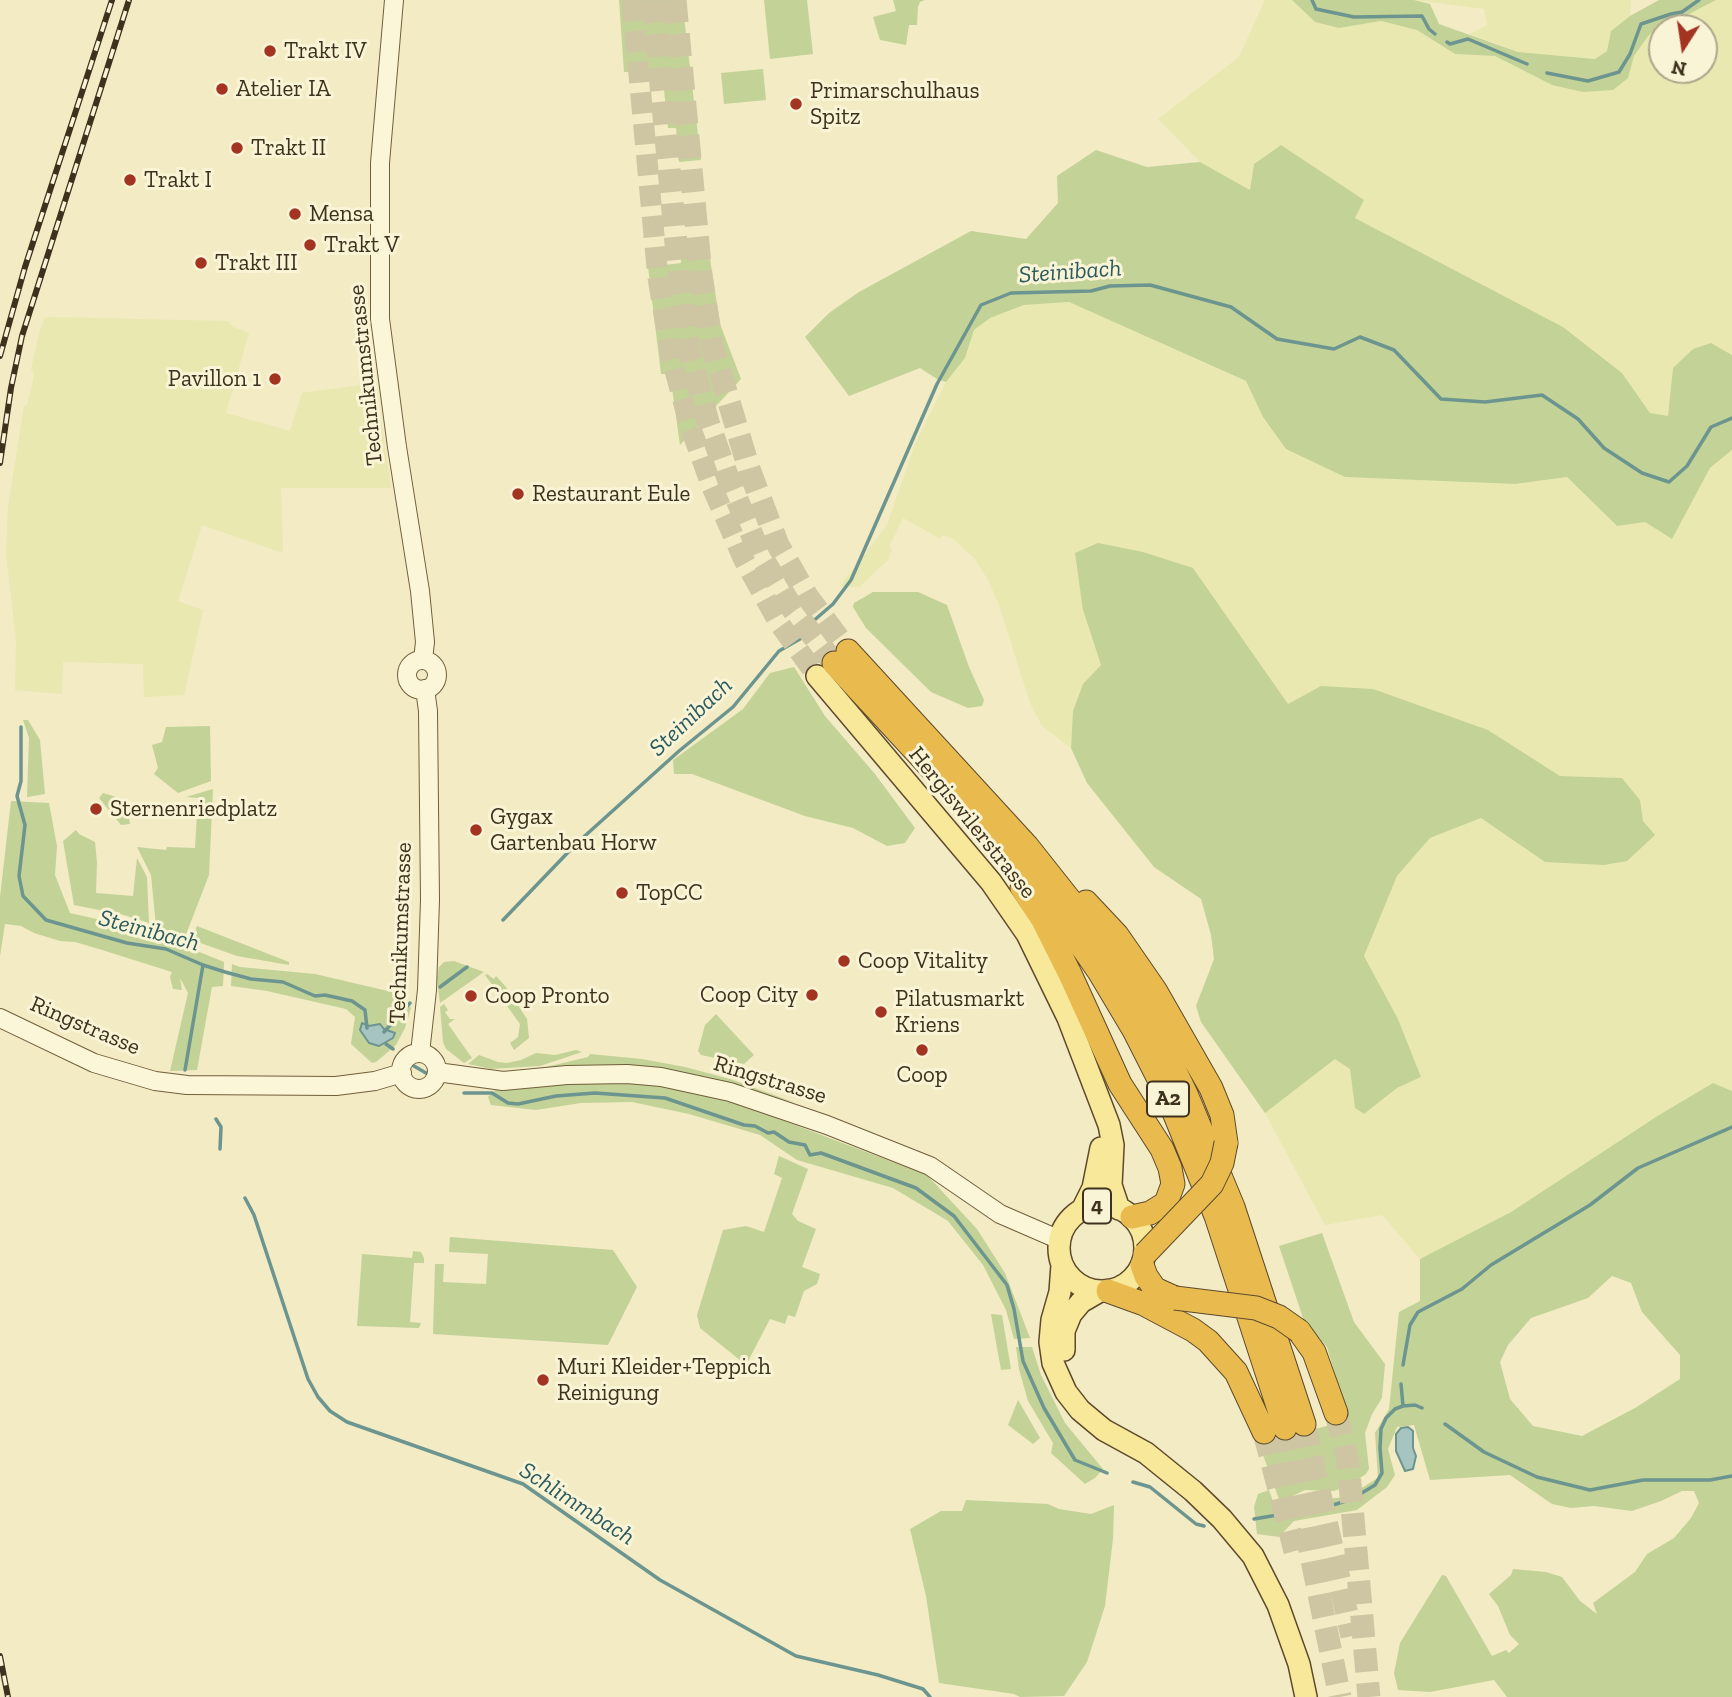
<!DOCTYPE html>
<style>
body{margin:0}
#map{position:relative;width:1732px;height:1697px;overflow:hidden;background:#f2ebc4;font-family:"Zilla Slab",serif}
canvas{display:block}
.north{position:absolute;left:1648px;top:14px;width:70px;height:70px;box-sizing:border-box;background:#f9f4d5;border:2px solid #aea68c;border-radius:50%;rotate:192deg;font-size:19px;font-weight:700;line-height:28px;text-align:center;color:#3e321e}
.north::after{content:'';display:block;margin:auto;width:24px;height:32px;background:#a43422;clip-path:polygon(50% 0,100% 100%,50% 72%,0 100%)}
</style>
<div id="map">
<canvas width="1732" height="1697"></canvas>
<div class="north">N</div>
</div>
<script>
const ctx = document.querySelector('canvas').getContext('2d');
ctx.lineJoin = 'round';
function paint(path, color) { ctx.fillStyle = color; ctx.fill(path, 'evenodd'); }
const poly = rows => new Path2D(rows.map(r => 'M' + r).join(''));
function strokePath(path, color, width, dash) { ctx.strokeStyle = color; ctx.lineWidth = width; ctx.lineCap = dash ? 'butt' : 'round'; ctx.setLineDash(dash || []); ctx.stroke(path); }
function write(font, color, halo, rows, align = 'center') {
  ctx.font = font + ' "Zilla Slab",serif'; ctx.lineWidth = 6; ctx.setLineDash([]); ctx.textBaseline = 'middle'; ctx.strokeStyle = halo; ctx.fillStyle = color; for (const [text, x, y, turn = 0] of rows) {
    ctx.save(); ctx.translate(x, y); ctx.rotate((+turn || 0) * Math.PI / 180); ctx.textAlign = isNaN(turn) ? turn : align; if (halo) ctx.strokeText(text, 0, 0); ctx.fillText(text, 0, 0); ctx.restore();
  }
}
paint(poly([
 [1265,0,1292,0,1315,22,1339,28,1381,21,1417,30,1455,54,1495,56,1552,85,1628,78,1634,56,1649,35,1662,29,1662,70,1704,70,1704,28,1663,28,1716,0,1732,0,1732,355,1711,343,1673,368,1668,417,1650,413,1622,373,1563,327,1355,218,1363,200,1281,145,1254,164,1251,190,1200,162,1158,119,1239,57],
 [1414,0,1631,0,1630,16,1611,31,1607,51,1595,59,1518,52,1470,34,1487,25,1484,9],
 [1069,302,1247,382,1263,417,1345,477,1515,484,1567,477,1616,526,1645,522,1671,539,1710,468,1732,450,1732,1091,1712,1084,1659,1115,1511,1212,1420,1259,1382,1215,1325,1225,1265,1113,1335,1058,1350,1068,1355,1108,1364,1114,1397,1088,1421,1077,1398,1019,1364,956,1397,876,1430,838,1481,818,1545,862,1643,821,1640,800,1622,778,1560,776,1488,730,1321,686,1288,704,1193,568,1083,610,1101,665,1083,684,1073,711,1071,748,1042,726,1030,703,999,605,988,580,975,559,952,538,942,535,941,539,903,518,889,547,892,550,888,560,859,587,840,586,887,525,915,444,946,382,965,358,974,330,990,318,1024,305],
 [45,317,228,321,233,327,249,333,226,413,290,431,302,393,376,383,391,488,281,488,283,553,202,525,178,601,203,610,184,695,144,697,143,664,63,662,62,694,15,690,16,641,6,552,8,507,24,406,27,405,32,386,34,373,31,369,40,330]
]), '#e9e8b1');
paint(poly([
 [619,0,682,0,701,160,679,162,676,128,668,128,662,71,624,72],
 [764,0,807,0,813,54,770,59],
 [893,0,925,0,920,2,918,7,917,25,909,25,906,45,880,40,873,17,896,11],
 [1292,0,1414,0,1430,4,1439,24,1518,52,1595,59,1607,51,1611,31,1630,16,1659,0,1716,0,1649,35,1634,56,1628,78,1613,90,1583,92,1552,85,1495,56,1455,54,1417,30,1381,21,1339,28,1315,22],
 [763,69,766,100,724,104,721,73],
 [1281,145,1364,200,1355,218,1563,327,1622,373,1650,413,1668,416,1673,368,1693,349,1711,343,1732,355,1732,450,1710,468,1672,539,1645,522,1617,526,1567,477,1515,484,1345,477,1286,449,1263,417,1246,381,1069,302,1024,305,990,318,974,330,965,358,946,382,937,379,920,368,849,396,805,337,829,313,859,292,971,231,1026,239,1058,203,1057,176,1096,150,1147,167,1200,162,1250,190,1254,164],
 [707,239,720,324,741,379,680,445,670,374,661,374,648,267,681,263,680,241],
 [1098,543,1143,552,1193,568,1288,704,1321,686,1373,689,1488,730,1560,776,1622,778,1640,800,1643,821,1655,835,1627,861,1604,865,1545,862,1481,818,1430,838,1397,876,1364,956,1398,1019,1421,1077,1397,1088,1364,1114,1355,1108,1350,1069,1335,1059,1265,1113,1201,1022,1196,1006,1214,959,1211,935,1201,899,1154,867,1087,783,1071,748,1073,711,1083,684,1101,665,1083,610,1075,553],
 [873,592,918,592,947,605,969,667,984,700,982,706,968,708,931,692,866,628,853,607,854,603],
 [794,667,825,716,875,774,915,828,905,843,887,846,853,828,805,816,692,774,674,774,673,760,743,709,770,673],
 [23,720,28,720,40,740,45,794,27,797,29,738],
 [210,726,211,781,178,793,154,774,158,768,152,745,162,742,166,727],
 [213,789,209,875,185,937,156,926,151,875,137,847,166,850,167,847,195,848,198,798,186,797],
 [103,793,126,800,130,824,121,825,99,798],
 [11,801,49,803,57,846,55,875,70,913,145,930,224,962,223,986,212,987,197,1070,170,1071,188,993,180,978,182,990,173,989,170,977,172,972,99,949,75,942,60,941,34,933,21,926,5,924,0,956,0,897],
 [76,830,79,834,95,842,97,862,96,893,133,896,137,858,147,877,149,923,124,915,74,905,63,841],
 [197,926,289,962,289,965,237,956,192,940],
 [454,961,484,972,440,1003,437,978,439,967,444,962],
 [232,964,240,967,315,974,392,992,407,1002,411,1008,405,1028,396,1045,376,1062,372,1063,351,1044,355,1017,346,1009,267,991,231,986],
 [487,974,494,979,496,976,506,987,527,1019,529,1038,514,1050,510,1043,518,1037,520,1024,485,975],
 [444,1004,448,1010,445,1012,450,1019,455,1019,448,1024,472,1058,464,1063,446,1049,443,1042,440,1007],
 [716,1014,754,1055,744,1064,701,1055,698,1051,705,1025],
 [576,1050,582,1052,540,1066,491,1069,468,1064,479,1055,498,1062,507,1063,521,1060,536,1053,555,1055],
 [590,1054,642,1059,685,1067,730,1079,796,1103,736,1086,500,1073,533,1070,588,1057],
 [591,1081,661,1085,737,1103,927,1175,977,1229,1005,1273,1030,1338,1014,1339,1006,1310,983,1265,948,1221,893,1188,797,1160,760,1135,689,1114,632,1102,581,1103,536,1110,491,1105,488,1097,496,1089],
 [1713,1083,1732,1091,1732,1697,1507,1697,1494,1680,1430,1692,1398,1690,1394,1673,1400,1643,1442,1575,1446,1576,1492,1656,1506,1650,1509,1653,1519,1644,1510,1635,1498,1606,1489,1594,1511,1575,1513,1569,1546,1572,1562,1577,1580,1601,1597,1614,1593,1603,1635,1572,1647,1554,1674,1538,1691,1518,1699,1503,1694,1491,1682,1491,1661,1501,1632,1511,1594,1506,1571,1508,1552,1504,1510,1475,1430,1480,1414,1425,1397,1427,1388,1449,1395,1475,1387,1487,1357,1510,1294,1521,1279,1537,1257,1534,1254,1507,1258,1494,1269,1490,1274,1504,1336,1498,1347,1497,1378,1478,1375,1433,1389,1409,1399,1312,1420,1301,1420,1259,1511,1212,1659,1115],
 [1612,1276,1631,1283,1642,1312,1680,1355,1680,1379,1635,1408,1582,1436,1533,1426,1510,1399,1500,1362,1508,1345,1531,1318,1588,1298],
 [779,1156,808,1169,792,1214,798,1221,816,1229,802,1267,820,1274,817,1284,804,1291,795,1317,788,1315,785,1324,770,1319,746,1365,700,1328,697,1315,723,1230,746,1226,764,1232,782,1178,774,1174],
 [1322,1233,1354,1322,1385,1364,1382,1398,1372,1414,1365,1433,1369,1469,1366,1474,1350,1485,1334,1491,1305,1490,1280,1502,1259,1444,1349,1420,1327,1347,1304,1321,1279,1246],
 [450,1237,613,1250,637,1287,608,1345,433,1334,435,1264,444,1264,443,1282,486,1284,488,1254,449,1252],
 [413,1251,421,1252,424,1258,424,1263,414,1263,410,1322,421,1323,419,1328,357,1326,362,1254,412,1258],
 [991,1314,1002,1315,1011,1369,1001,1370],
 [1016,1347,1032,1347,1041,1375,1065,1423,1103,1469,1095,1478,1085,1484,1051,1453,1053,1443,1028,1401,1019,1369],
 [1018,1400,1040,1438,1033,1444,1008,1425],
 [966,1500,1048,1504,1059,1509,1091,1514,1114,1505,1113,1539,1105,1606,1087,1662,1064,1696,1020,1697,1014,1694,939,1683,926,1596,910,1529,941,1511,962,1511]
]), '#c3d297');
const water = poly([
 [362,1023,369,1026,380,1024,384,1029,395,1033,393,1038,379,1046,369,1043,360,1030,362,1023],
 [1408,1427,1413,1431,1413,1448,1416,1456,1413,1469,1405,1471,1396,1451,1396,1434,1401,1428,1408,1427]
]);
paint(water, '#a6c5c0');
strokePath(water, '#6c9590', 2);
strokePath(poly([
 [1312,0,1316,9,1354,17,1422,16,1429,29,1435,34],
 [1447,42,1450,44,1468,39,1527,64],
 [1547,73,1588,81,1619,72,1630,54,1641,24,1671,14,1682,12,1699,0],
 [21,727,21,781,17,796,25,825,19,876,23,896,46,920,127,943,166,949,203,965,225,972,251,979,283,982,315,996,325,995,352,1001,365,1010,367,1028],
 [503,920,577,843,679,751,733,707,779,651,800,639,811,623,833,604,851,580,937,384,981,305,1011,293,1091,291,1110,286,1150,285,1231,307,1277,339,1334,349,1360,337,1394,350,1441,399,1485,402,1542,395,1578,419,1604,448,1642,473,1669,482,1687,466,1711,427,1732,418],
 [440,987,467,967],
 [384,1032,410,1003],
 [386,1044,393,1049],
 [414,1066,426,1073],
 [185,1070,203,965],
 [464,1093,492,1093,508,1103,518,1104,556,1096,595,1093,665,1098,744,1125,755,1126,768,1133,774,1132,789,1142,805,1145,810,1155,821,1153,916,1188,954,1216,1007,1285,1014,1309,1023,1361,1044,1408,1075,1460,1107,1473],
 [216,1119,221,1127,220,1149],
 [245,1198,254,1215,308,1379,318,1397,330,1411,347,1422,523,1484,660,1580,796,1656,878,1675,923,1689,930,1697],
 [1403,1365,1410,1325,1418,1312,1462,1289,1491,1265,1590,1205,1638,1168,1732,1127],
 [1401,1384,1403,1406],
 [1445,1424,1484,1452,1537,1477,1590,1490,1643,1480,1710,1480,1732,1476],
 [1133,1482,1150,1487,1196,1524,1204,1526],
 [1254,1519,1330,1506,1352,1499,1375,1485,1382,1473,1380,1448,1381,1429,1386,1418,1395,1409,1403,1406,1415,1405,1422,1408]
]), '#6c9590', 3.5);
strokePath(poly([
 [632,0,658,278,671,356,690,426,712,487,744,560,779,623,817,676]
]), '#cec6a3', 21, [21, 10]);
strokePath(poly([
 [653,0,679,275,689,351,708,422,729,481,761,556,794,611,834,663],
 [675,0,701,275,712,345,749,469,778,545,807,596,848,651],
 [1336,1413,1348,1462,1369,1697],
 [1304,1424,1352,1636],
 [1285,1428,1340,1697],
 [1264,1432,1295,1551]
]), '#cec6a3', 23, [23, 11]);
const secondary = poly([
 [394,0,380,163,380,319,397,447,420,591,425,642,423,660],
 '407 675a15 15 0 1 1 30 0a15 15 0 1 1-30 0Z',
 [0,1018,94,1063,155,1081,187,1085,336,1086,375,1081,402,1073],
 [420,1053,427,990,430,900,428,711,425,689],
 '401 1071a18 18 0 1 1 36 0a18 18 0 1 1-36 0Z',
 [437,1072,503,1081,567,1075,627,1074,661,1077,730,1092,827,1125,930,1166,1000,1214,1060,1240]
]);
const primary = poly([
 [817,676,991,882,1027,934,1068,1018,1109,1125,1113,1145,1111,1185,1119,1209],
 '1059 1248a43 43 0 1 1 86 0a43 43 0 1 1-86 0Z',
 [1082,1210,1093,1188,1101,1148],
 [1062,1265,1060,1292,1052,1320,1050,1342,1053,1363,1066,1392,1080,1410,1104,1430,1146,1453,1193,1491,1222,1519,1253,1556,1278,1605,1299,1664,1306,1697],
 [1064,1350,1064,1331,1071,1314,1081,1302,1100,1291]
]);
const highway = poly([
 [848,651,1027,846,1084,918,1120,970,1158,1036,1186,1094,1233,1207,1304,1424],
 [834,663,1018,862,1065,922,1100,973,1134,1030,1167,1095,1216,1216,1285,1428],
 [1022,888,1043,920,1070,974,1120,1084,1162,1149,1170,1168,1173,1184,1166,1203,1150,1213,1132,1217],
 [1086,902,1117,935,1155,990,1211,1088,1222,1115,1226,1143],
 [1142,1265,1146,1276,1155,1289,1175,1298],
 [1108,1291,1144,1304,1193,1330,1208,1341,1236,1372,1264,1432],
 [1299,1331,1314,1352,1336,1413]
]);
strokePath(secondary, '#715e3b', 20);
strokePath(primary, '#5d4a2d', 24);
strokePath(highway, '#5d4a2d', 25);
strokePath(secondary, '#fcf6d9', 18);
strokePath(primary, '#f8e899', 21);
strokePath(highway, '#e9bb4e', 23);
const rail = poly([
 [0,356,25,267,112,0],
 [0,463,11,388,22,336,129,0],
 [0,1656,8,1697]
]);
strokePath(rail, '#3e321e', 6);
strokePath(rail, '#f9f4d5', 3.5, [10]);
const highwayBridge = poly([
 [1145,1254,1212,1184,1222,1163,1226,1143],
 [1175,1298,1256,1308,1279,1317,1299,1331]
]);
strokePath(highwayBridge, '#5d4a2d', 25, []);
strokePath(highwayBridge, '#e9bb4e', 23);
for (const [x, y, r, color] of [
 [270,51,7,"#a43422"],
 [222,89,7,"#a43422"],
 [796,104,7,"#a43422"],
 [237,148,7,"#a43422"],
 [130,180,7,"#a43422"],
 [295,214,7,"#a43422"],
 [310,245,7,"#a43422"],
 [201,263,7,"#a43422"],
 [275,379,7,"#a43422"],
 [518,494,7,"#a43422"],
 [96,809,7,"#a43422"],
 [476,830,7,"#a43422"],
 [622,893,7,"#a43422"],
 [844,961,7,"#a43422"],
 [812,995,7,"#a43422"],
 [471,996,7,"#a43422"],
 [881,1012,7,"#a43422"],
 [922,1050,7,"#a43422"],
 [543,1380,7,"#a43422"]
]) { const dot = new Path2D(); dot.arc(x, y, r, 0, 2 * Math.PI); ctx.fillStyle = color; ctx.fill(dot); strokePath(dot, '#f9f4d5', 2.5); }
for (const [x, y, w] of [
 [1168,1099,42],
 [1097,1206,28]
]) { const box = new Path2D(); box.roundRect(x - w / 2, y - 17.5, w, 35, 5); ctx.fillStyle = '#f9f4d5'; ctx.fill(box); strokePath(box, '#3e321e', 2); }
write('bold 21px', '#3e321e', null, [
 ["A2",1168,1099],
 ["4",1097,1206]
]);
write('23px', '#3e321e', '#f9f4d5', [
 ["Trakt IV",284,51],
 ["Atelier IA",236,89],
 ["Primarschulhaus",810,91],
 ["Spitz",810,117],
 ["Trakt II",251,148],
 ["Trakt I",144,180],
 ["Mensa",309,214],
 ["Trakt V",324,245],
 ["Trakt III",215,263],
 ["Pavillon 1",261,379,"right"],
 ["Restaurant Eule",532,494],
 ["Sternenriedplatz",110,809],
 ["Gygax",490,817],
 ["Gartenbau Horw",490,843],
 ["TopCC",636,893],
 ["Coop Vitality",858,961],
 ["Coop City",798,995,"right"],
 ["Coop Pronto",485,996],
 ["Pilatusmarkt",895,999],
 ["Kriens",895,1025],
 ["Coop",922,1075,"center"],
 ["Muri Kleider+Teppich",557,1367],
 ["Reinigung",557,1393]
], 'left');
write('23px', '#3e321e', '#f9f4d5', [
 ["Technikumstrasse",366,375,-96],
 ["Hergiswilerstrasse",972,823,51],
 ["Technikumstrasse",401,933,-88],
 ["Ringstrasse",85,1026,23],
 ["Ringstrasse",770,1080,17]
]);
write('italic 24px', '#2c5b5f', '#f9f4d5', [
 ["Steinibach",1070,272,-4],
 ["Steinibach",691,717,-43],
 ["Steinibach",149,931,15],
 ["Schlimmbach",577,1504,33]
]);
</script>
